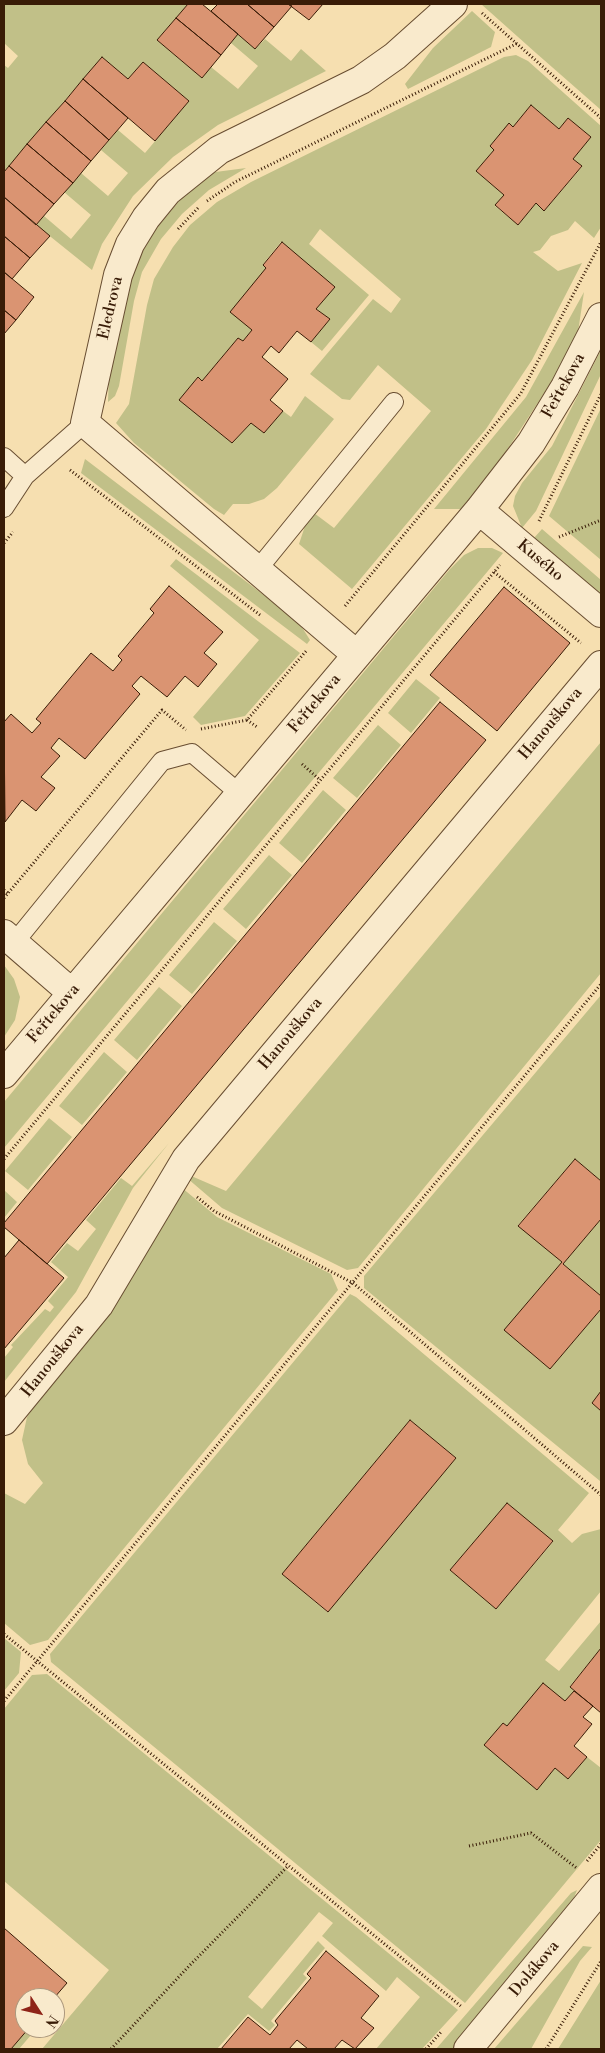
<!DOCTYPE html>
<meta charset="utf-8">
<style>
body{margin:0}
#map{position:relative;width:605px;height:2053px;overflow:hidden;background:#f6dfb0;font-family:"Libre Bodoni",serif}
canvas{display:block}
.frame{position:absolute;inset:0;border:5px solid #391c07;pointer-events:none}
.north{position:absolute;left:15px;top:1988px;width:50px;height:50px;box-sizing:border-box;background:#f9eacc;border:1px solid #ac987d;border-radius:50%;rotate:125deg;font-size:14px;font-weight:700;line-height:20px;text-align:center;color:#391c07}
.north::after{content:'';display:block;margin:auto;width:18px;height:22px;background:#8f2418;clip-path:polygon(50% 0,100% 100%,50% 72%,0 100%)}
</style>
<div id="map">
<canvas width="605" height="2053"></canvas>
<div class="frame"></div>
<div class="north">N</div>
</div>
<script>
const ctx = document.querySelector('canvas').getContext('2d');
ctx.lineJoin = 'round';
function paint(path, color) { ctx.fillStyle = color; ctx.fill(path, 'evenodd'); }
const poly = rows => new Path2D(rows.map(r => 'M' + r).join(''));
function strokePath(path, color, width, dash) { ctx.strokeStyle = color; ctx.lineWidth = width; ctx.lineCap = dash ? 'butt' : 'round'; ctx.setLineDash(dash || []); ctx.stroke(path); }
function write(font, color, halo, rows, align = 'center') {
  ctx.font = font + ' "Libre Bodoni",serif'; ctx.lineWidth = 4; ctx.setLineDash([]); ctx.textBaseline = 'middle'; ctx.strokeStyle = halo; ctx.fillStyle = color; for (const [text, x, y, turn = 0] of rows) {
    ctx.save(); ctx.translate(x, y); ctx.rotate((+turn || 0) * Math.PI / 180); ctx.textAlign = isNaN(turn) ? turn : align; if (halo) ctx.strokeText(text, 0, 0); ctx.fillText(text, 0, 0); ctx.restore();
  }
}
paint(poly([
 [4,4,188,4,157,40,202,78,211,67,238,89,258,66,231,43,238,34,255,49,265,39,291,61,301,49,326,71,218,125,173,157,133,196,102,244,92,270,36,225,44,216,71,239,91,215,64,192,81,173,108,196,128,173,101,150,118,130,145,153,189,101,143,62,128,79,102,57,4,172,4,65,8,68,18,56,4,43],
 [481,4,601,4,601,110,536,53],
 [472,11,495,32,491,47,408,89,405,84,433,48],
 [516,55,528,61,601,126,601,227,594,238,575,221,568,230,551,236,540,250,533,252,558,271,582,263,532,360,486,429,352,589,299,544,305,526,314,513,334,528,431,411,378,365,350,400,342,399,310,374,373,299,391,313,401,299,320,229,309,244,369,295,322,351,311,342,330,319,316,309,334,287,281,242,263,264,266,268,252,330,243,341,238,338,202,381,198,377,180,400,232,443,251,423,264,433,283,411,291,417,305,396,334,419,277,488,264,499,249,504,233,504,224,515,214,509,134,443,116,423,129,404,147,305,154,279,173,247,190,225,217,202,251,182,504,57],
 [531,105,559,129,568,118,591,137,573,159,582,167,545,210,536,203,518,225,495,206,504,195,476,171,494,150,490,146,509,124,513,127],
 [246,168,209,190,182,214,161,239,142,272,134,301,119,386,115,396,108,402,109,370,135,264,155,230,180,200,208,173],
 [584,292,578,332,558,372,490,476,461,509,434,509,526,397],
 [601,350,601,374,536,511,522,528,513,506,515,496,522,483,552,446],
 [601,408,601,560,549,516],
 [85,459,298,621,310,640,307,644,81,473],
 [542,529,601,580,601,595,534,538],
 [478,548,492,548,503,553,4,1148,4,1102,450,569,464,555],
 [176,559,300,653,245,716,201,725,193,717,259,640,170,566],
 [416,679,440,698,411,733,388,713],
 [378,725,401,745,357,798,333,778],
 [601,742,601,973,358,1268,347,1270,222,1208,187,1178,189,1175,226,1191],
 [323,790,346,810,302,863,279,843],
 [269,855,292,875,246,929,223,909],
 [214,922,237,941,192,994,169,975],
 [4,965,14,979,20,997,15,1020,4,1037],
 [159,987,182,1006,137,1060,114,1040],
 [601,995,601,1181,575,1159,518,1225,562,1262,505,1330,550,1369,601,1309,601,1391,592,1403,601,1411,600,1481,364,1288,364,1276],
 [104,1052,127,1072,82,1125,59,1106],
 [49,1118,72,1137,28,1190,5,1171],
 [169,1143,133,1188,76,1292,4,1382,4,1358,13,1347,11,1345,45,1309,50,1312,54,1307,48,1301,68,1277,51,1262,67,1243,78,1251,96,1229,86,1220,121,1178,132,1186],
 [181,1187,217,1217,331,1274,338,1290,48,1640,30,1645,4,1623,4,1493,25,1504,43,1483,28,1464,22,1440,27,1417],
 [4,1190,17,1202,4,1218],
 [601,1219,601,1296,563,1264],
 [350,1294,356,1297,589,1493,558,1530,572,1543,582,1534,601,1529,601,1591,545,1660,559,1671,601,1621,601,1648,570,1686,574,1691,565,1701,507,1726,503,1723,484,1745,537,1789,555,1768,568,1779,587,1757,601,1768,601,1840,465,2003,51,1662,50,1654],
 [410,1420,456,1458,327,1612,282,1574],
 [507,1503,553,1542,496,1609,450,1570],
 [4,1638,21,1652,19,1673,4,1691],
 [47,1674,458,2010,422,2049,376,2049,420,1997,397,1977,386,1991,322,1936,333,1923,319,1912,248,1997,262,2009,318,1941,325,1948,303,1974,307,1978,271,2021,275,2025,269,2031,248,2014,217,2049,42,2049,109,1970,4,1881,4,1709,32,1675],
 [577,1890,567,1916,479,2023,453,2049,436,2049,571,1893],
 [583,1946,592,1947,580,1961,531,2049,494,2049],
 [601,1980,601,2049,558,2049],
 [29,2028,37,2028,19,2049,11,2049]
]), '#c1c088');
const building = poly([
 [188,4,202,4,238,34,221,55,176,18,188,4],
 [218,4,247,4,274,27,255,49,211,11,218,4],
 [247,4,288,4,292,6,274,27,247,4],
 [288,4,323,4,309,20,288,4],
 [176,18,221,55,202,78,157,40,176,18],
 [102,57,128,79,143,62,189,101,155,141,83,79,102,57],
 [83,79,128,118,109,140,65,101,83,79],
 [65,101,109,140,91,161,46,122,65,101],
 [531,105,559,129,568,118,591,137,573,159,582,166,544,211,536,203,518,225,495,205,504,195,476,171,494,150,490,146,509,123,513,127,531,105],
 [46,122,91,161,73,183,27,144,46,122],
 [27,144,73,183,54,204,9,166,27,144],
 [9,166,54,204,36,225,4,197,4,172,9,166],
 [4,197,50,236,30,258,4,236,4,197],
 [4,236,30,258,12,279,4,272,4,236],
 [282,242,335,287,316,309,330,319,311,342,297,331,279,353,271,346,262,357,288,379,270,400,283,411,264,433,251,423,232,443,179,400,198,377,202,381,238,338,243,341,252,330,230,312,266,268,263,265,282,242],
 [4,272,34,297,16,320,4,310,4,272],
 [4,310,16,320,4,334,4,310],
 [169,586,223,632,204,653,217,664,198,687,185,676,167,697,141,676,132,686,140,694,85,759,59,738,51,748,60,756,41,777,55,788,36,811,22,800,5,822,4,722,11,714,32,733,41,723,36,719,91,653,113,671,122,660,118,656,154,613,150,609,169,586],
 [504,587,570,643,497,731,430,675,504,587],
 [440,702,486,740,47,1264,4,1227,4,1223,440,702],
 [575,1159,601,1181,601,1219,563,1264,601,1296,601,1309,550,1369,504,1330,562,1262,518,1226,575,1159],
 [19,1240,64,1278,4,1349,4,1258,19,1240],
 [601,1391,601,1411,592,1403,601,1391],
 [410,1420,456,1458,328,1612,282,1574,410,1420],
 [507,1503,553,1541,496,1609,450,1570,507,1503],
 [601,1648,601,1713,570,1687,601,1648],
 [543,1683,565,1701,574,1691,593,1706,583,1717,592,1724,574,1746,587,1757,568,1779,555,1768,537,1790,484,1745,503,1723,507,1726,543,1683],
 [4,1928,67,1983,54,1998,25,1998,25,2028,29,2028,11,2049,4,2049,4,1928],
 [326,1951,379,1996,361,2018,374,2028,355,2049,342,2040,334,2049,308,2049,297,2040,289,2049,221,2049,248,2017,270,2035,278,2025,275,2021,311,1978,307,1974,326,1951]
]);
paint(building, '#da9472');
strokePath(building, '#391c07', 1);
const lane = poly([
 [4,457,25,476],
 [4,508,25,476,85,423],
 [258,569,394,402],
 [14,943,162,761,192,753,240,794]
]);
const street = poly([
 [479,510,601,613],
 [357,655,85,423,118,275,130,244,146,218,168,191,219,150,361,80,395,56,453,4],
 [4,934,72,993],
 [4,1074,479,510,531,443,565,387,601,317],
 [4,1421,99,1305,186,1159,601,665],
 [468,2049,601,1888]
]);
strokePath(lane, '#684d31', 20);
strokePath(street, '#684d31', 30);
strokePath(poly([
 [482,13,601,118],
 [207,201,235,182,518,43],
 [178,229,198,208],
 [70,470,260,615],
 [539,521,601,394],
 [559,537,601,520],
 [4,543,13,532],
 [494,572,581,643],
 [345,606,521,393,601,242],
 [247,720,257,727],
 [201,729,247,720,307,650],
 [302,764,320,780],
 [4,890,8,893],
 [4,898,162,710,186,730],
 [4,1159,500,565],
 [197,1197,214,1211,353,1283,601,1495],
 [4,1634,462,2007],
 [4,1701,601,984],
 [469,1846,531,1833,578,1869],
 [587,1861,601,1844],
 [111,2049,190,1965,288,1866],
 [426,2049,442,2031],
 [546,2049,601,1961]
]), '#391c07', 3, [1, 2.5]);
strokePath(lane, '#f9eacc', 18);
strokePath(street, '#f9eacc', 28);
write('16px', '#391c07', '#f9eacc', [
 ["Eledrova",111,308,-77],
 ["Feřtekova",564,386,-61],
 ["Kusého",540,561,40],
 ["Feřtekova",315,704,-50],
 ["Hanouškova",551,724,-50],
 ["Feřtekova",54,1014,-50],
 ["Hanouškova",291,1034,-50],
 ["Hanouškova",53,1361,-51],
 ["Dolákova",535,1969,-50]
]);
</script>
